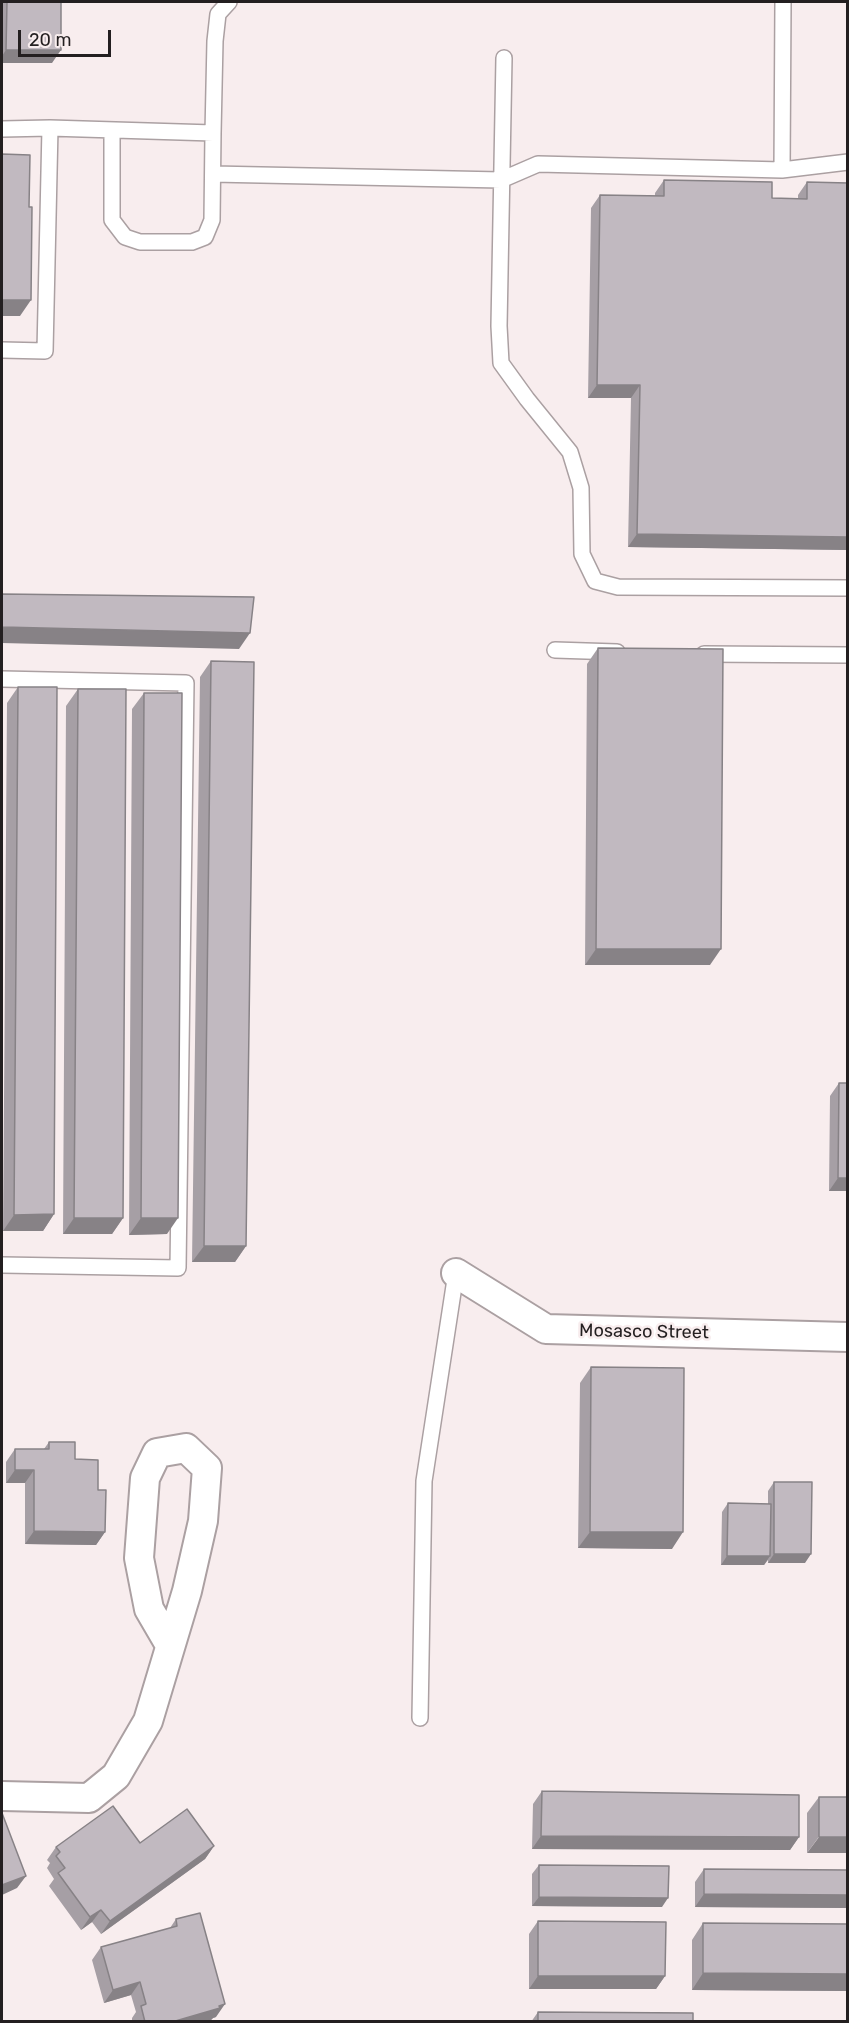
<!DOCTYPE html>
<style>
body{margin:0}
#map{position:relative;width:849px;height:2023px;overflow:hidden;background:#f8edee;font-family:Rubik,sans-serif}
canvas{display:block}
.frame{position:absolute;inset:0;border:3px solid #231f20;pointer-events:none}
.scale{position:absolute;left:18px;top:30px;width:93px;height:27px;box-sizing:border-box;border:3px solid #231f20;border-top:0;padding-left:8px;font-size:18px;line-height:21px;white-space:nowrap;color:#231f20;-webkit-text-stroke:4px #f8edee;paint-order:stroke}
</style>
<div id="map">
<canvas width="849" height="2023"></canvas>
<div class="frame"></div>
<div class="scale">20 m</div>
</div>
<script>
const ctx = document.querySelector('canvas').getContext('2d');
ctx.lineJoin = 'round';
const poly = rows => new Path2D(rows.map(r => 'M' + r).join(''));
function strokePath(path, color, width, dash) { ctx.strokeStyle = color; ctx.lineWidth = width; ctx.lineCap = dash ? 'butt' : 'round'; ctx.setLineDash(dash || []); ctx.stroke(path); }
function paint(path, color) { ctx.fillStyle = color; ctx.fill(path, 'evenodd'); }
function write(font, color, halo, rows, align = 'center') {
  ctx.font = font + ' Rubik,sans-serif'; ctx.lineWidth = 5; ctx.setLineDash([]); ctx.textBaseline = 'middle'; ctx.strokeStyle = halo; ctx.fillStyle = color; for (const [text, x, y, turn = 0] of rows) {
    ctx.save(); ctx.translate(x, y); ctx.rotate((+turn || 0) * Math.PI / 180); ctx.textAlign = isNaN(turn) ? turn : align; if (halo) ctx.strokeText(text, 0, 0); ctx.fillText(text, 0, 0); ctx.restore();
  }
}
const lane = poly([
 [783,2,782,170,848,162],
 [504,58,499,326,501,363,527,399,570,452,581,488,582,554,595,581,618,587,848,588],
 [50,128,213,133,215,41,218,14,229,2],
 [2,129,50,128,45,351,2,350],
 [112,130,112,220,125,237,140,242,192,242,205,237,212,220,213,133],
 [213,174,501,180,538,164,782,170],
 [555,650,617,652],
 [704,654,848,655],
 [2,679,186,683,178,1268,2,1265],
 [420,1718,424,1481,456,1273]
]);
const street = poly([
 [456,1273,546,1329,848,1337],
 [2,1796,89,1798,116,1776,148,1721,187,1591,203,1521,207,1468,186,1448,157,1453,145,1478,139,1558,149,1609,170,1645]
]);
strokePath(lane, '#aba0a2', 18);
strokePath(street, '#aba0a2', 32);
strokePath(lane, '#fff', 15);
strokePath(street, '#fff', 28);
paint(poly([
 [2,2,61,2,52,63,2,63],
 [664,180,772,198,798,199,798,195,807,182,848,183,848,550,628,547,631,398,588,398,591,208,600,195,655,196,655,193],
 [598,648,710,965,585,965,587,664],
 [211,661,246,1246,235,1262,192,1262,200,677],
 [18,687,54,1214,43,1231,3,1231,7,703],
 [78,689,123,1218,112,1234,63,1234,66,706],
 [144,693,167,1234,129,1235,132,709],
 [839,1083,848,1191,829,1191,830,1096],
 [591,1367,672,1549,578,1548,580,1383],
 [49,1442,75,1459,98,1490,105,1532,96,1545,25,1544,25,1483,6,1483,6,1462,15,1449,44,1449],
 [774,1482,805,1563,768,1563,768,1560,764,1565,721,1565,722,1512,728,1503,768,1504,768,1491],
 [542,1791,799,1837,790,1850,532,1849,533,1804],
 [819,1797,848,1797,807,1853,807,1813],
 [140,1843,214,1846,205,1859,101,1934,92,1922,81,1930,49,1886,54,1879,47,1868,50,1863,47,1860,56,1847],
 [539,1865,662,1907,532,1906,532,1874],
 [704,1869,848,1870,848,1908,695,1907,695,1882],
 [176,1919,216,2017,213,2018,209,2022,132,2022,132,2018,136,2012,131,1995,104,2003,92,1960,101,1947,170,1928],
 [538,1921,665,1976,656,1989,529,1989,529,1934],
 [703,1923,848,1924,848,1991,692,1990,692,1940],
 [538,2012,693,2022,531,2022]
]), '#a69fa5');
paint(poly([
 [6,50,61,50,52,63,2,63,2,56],
 [2,300,31,300,20,316,2,316],
 [597,385,640,385,631,398,588,398],
 [637,534,848,537,848,550,628,547],
 [2,627,250,633,239,649,2,643],
 [596,949,721,949,710,965,585,965],
 [838,1178,848,1178,848,1191,829,1191],
 [54,1214,43,1231,3,1231,14,1215],
 [74,1218,123,1218,112,1234,63,1234],
 [141,1218,178,1218,167,1234,129,1235],
 [204,1246,246,1246,235,1262,192,1262],
 [15,1470,34,1470,25,1483,6,1483],
 [34,1531,105,1532,96,1545,25,1544],
 [590,1532,683,1532,672,1549,578,1548],
 [774,1554,811,1554,805,1563,768,1563],
 [727,1556,770,1556,764,1565,721,1565],
 [541,1836,799,1837,790,1850,532,1849],
 [819,1837,848,1837,848,1853,807,1853],
 [214,1846,205,1859,101,1934,110,1921],
 [26,1876,17,1888,2,1895,2,1885],
 [704,1894,848,1895,848,1908,695,1907],
 [539,1897,668,1898,662,1907,532,1906],
 [101,1910,92,1922,81,1930,90,1917],
 [703,1973,848,1974,848,1991,692,1990],
 [538,1976,665,1976,656,1989,529,1989],
 [140,1982,131,1995,104,2003,113,1990],
 [225,2004,216,2017,213,2018,210,2021,172,2022]
]), '#878286');
const building = poly([
 [7,2,61,2,61,50,6,50,7,2],
 [2,154,30,155,29,207,32,207,31,300,2,300,2,154],
 [664,180,772,182,772,198,807,199,807,182,848,183,848,537,637,534,640,385,597,385,600,195,664,196,664,180],
 [2,594,254,597,250,633,2,627,2,594],
 [598,648,723,649,721,949,596,949,598,648],
 [211,661,254,662,246,1246,204,1246,211,661],
 [18,687,57,687,54,1214,14,1215,18,687],
 [78,689,126,689,123,1218,74,1218,78,689],
 [144,693,182,693,178,1218,141,1218,144,693],
 [839,1083,848,1083,848,1178,838,1178,839,1083],
 [591,1367,684,1368,683,1532,590,1532,591,1367],
 [49,1442,75,1442,75,1459,98,1460,98,1490,106,1490,105,1532,34,1531,34,1470,15,1470,15,1449,49,1449,49,1442],
 [774,1482,812,1482,811,1554,774,1554,774,1482],
 [728,1503,771,1504,770,1556,727,1556,728,1503],
 [542,1791,799,1795,799,1837,541,1836,542,1791],
 [819,1797,848,1797,848,1837,819,1837,819,1797],
 [113,1806,140,1843,187,1809,214,1846,110,1921,101,1910,90,1917,58,1873,65,1868,56,1856,60,1852,56,1847,113,1806],
 [2,1813,26,1876,2,1885,2,1813],
 [539,1865,669,1866,668,1898,539,1897,539,1865],
 [704,1869,848,1870,848,1895,704,1894,704,1869],
 [200,1913,225,2004,219,2006,220,2008,172,2022,145,2022,141,2006,146,2004,140,1982,113,1990,101,1947,177,1926,176,1919,200,1913],
 [538,1921,666,1922,665,1976,538,1976,538,1921],
 [703,1923,848,1924,848,1974,703,1973,703,1923],
 [538,2012,693,2013,693,2022,538,2022,538,2012]
]);
paint(building, '#c1b9c0');
strokePath(building, '#878286', 1.5);
write('18px', '#231f20', '#f8edee', [
 ["Mosasco Street",644,1332,1]
]);
</script>
